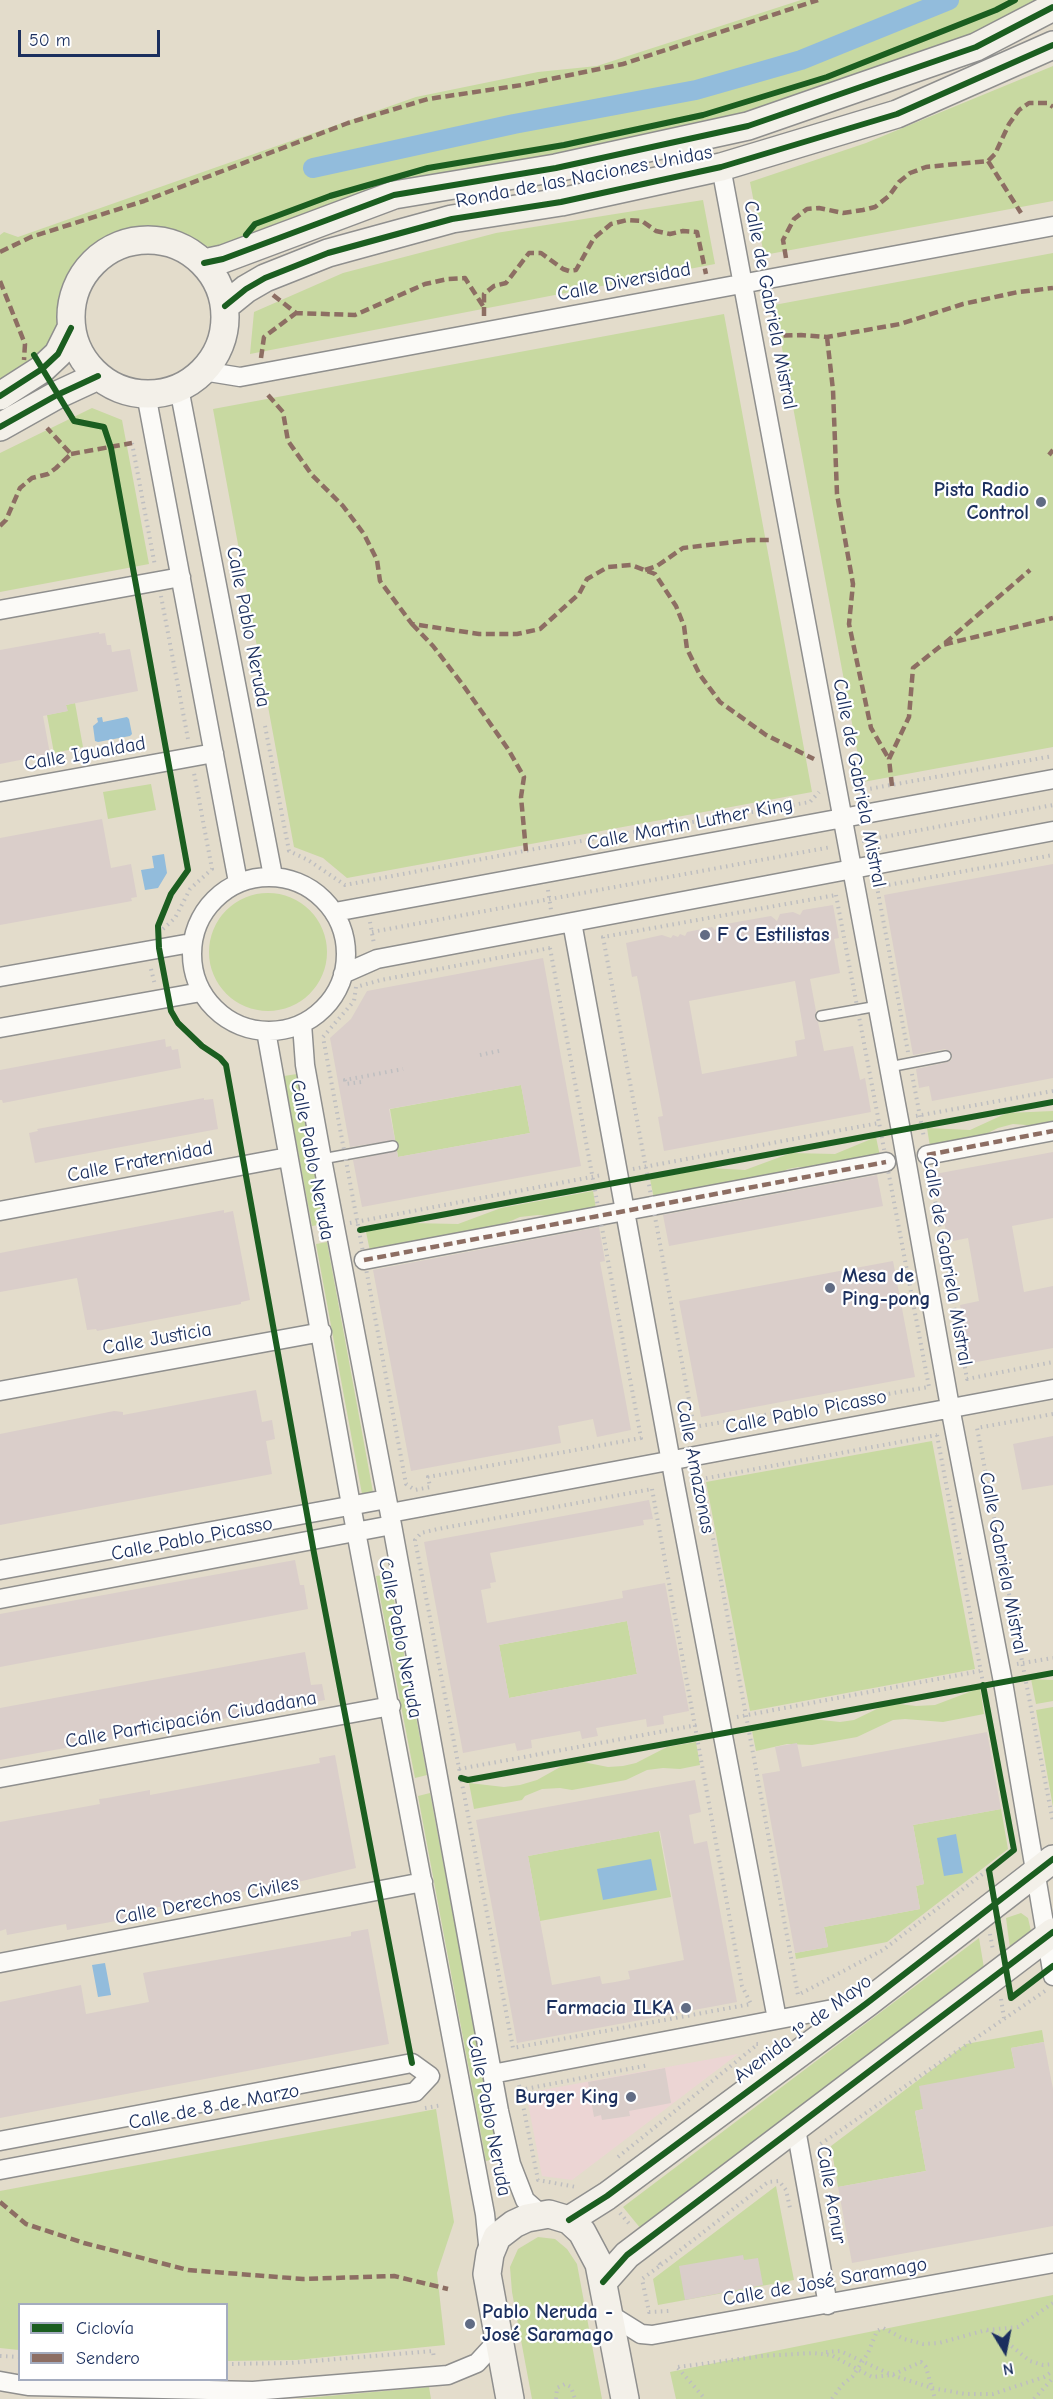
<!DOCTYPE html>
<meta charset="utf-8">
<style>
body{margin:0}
#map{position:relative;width:1053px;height:2399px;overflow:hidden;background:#e3dccb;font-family:"Comic Neue",sans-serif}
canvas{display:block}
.legend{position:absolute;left:18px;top:2303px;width:210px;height:78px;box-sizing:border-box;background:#fff;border:2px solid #a4acbf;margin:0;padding:8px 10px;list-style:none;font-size:18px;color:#1b2f5e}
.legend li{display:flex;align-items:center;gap:12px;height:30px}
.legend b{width:30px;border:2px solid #a4acbf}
.north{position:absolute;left:975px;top:2321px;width:60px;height:60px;-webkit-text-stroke:4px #fff;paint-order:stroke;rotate:170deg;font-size:16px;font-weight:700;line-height:24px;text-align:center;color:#1b2f5e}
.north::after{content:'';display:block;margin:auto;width:21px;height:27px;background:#1b2f5e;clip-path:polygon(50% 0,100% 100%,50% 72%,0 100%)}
.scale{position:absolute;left:18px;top:30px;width:142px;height:27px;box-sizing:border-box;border:3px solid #1b2f5e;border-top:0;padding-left:8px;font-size:18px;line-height:21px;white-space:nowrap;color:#1b2f5e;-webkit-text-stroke:4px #fff;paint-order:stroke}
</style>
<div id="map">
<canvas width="1053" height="2399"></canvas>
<ul class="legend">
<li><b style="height:8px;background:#1b5e20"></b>Ciclovía</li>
<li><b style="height:8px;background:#8d6e63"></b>Sendero</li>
</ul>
<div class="north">N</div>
<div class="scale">50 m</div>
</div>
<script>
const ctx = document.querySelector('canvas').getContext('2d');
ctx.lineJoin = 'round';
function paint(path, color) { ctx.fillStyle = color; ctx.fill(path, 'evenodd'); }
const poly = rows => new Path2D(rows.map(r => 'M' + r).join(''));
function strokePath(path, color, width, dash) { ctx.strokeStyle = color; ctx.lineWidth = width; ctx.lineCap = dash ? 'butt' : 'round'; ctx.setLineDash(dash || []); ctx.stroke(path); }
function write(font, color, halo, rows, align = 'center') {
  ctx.font = font + ' "Comic Neue",sans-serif'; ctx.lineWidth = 4.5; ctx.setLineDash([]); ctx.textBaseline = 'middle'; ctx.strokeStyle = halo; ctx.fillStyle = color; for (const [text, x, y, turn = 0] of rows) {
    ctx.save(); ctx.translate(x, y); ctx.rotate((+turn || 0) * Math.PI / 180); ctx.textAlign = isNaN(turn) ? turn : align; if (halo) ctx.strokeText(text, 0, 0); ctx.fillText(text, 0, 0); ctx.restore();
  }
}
paint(poly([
 [738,2054,572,2180,542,2176,526,2093]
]), '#ecd5d4');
paint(poly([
 [801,0,1047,0,938,50,724,123,232,248,211,248,166,229,121,231,93,247,71,274,59,308,56,340,44,356,0,382,0,235,4,232,18,237,416,97,538,72,597,66],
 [1053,66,1053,201,764,255,750,182,866,143],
 [703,200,715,264,250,354,254,312,343,273,496,233],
 [1053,253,1053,747,863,782,774,305],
 [724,314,812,792,347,878,323,858,294,847,213,409],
 [92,408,122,420,149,564,0,592,0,453],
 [75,703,83,747,54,753,47,715,67,711,66,705],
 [151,784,156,810,108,819,103,792],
 '209 952a59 59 0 1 1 118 0a59 59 0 1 1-118 0Z',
 [297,1074,325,1224,312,1226,284,1076],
 [521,1085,530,1133,398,1157,390,1109],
 [1053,1111,1053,1127,1013,1124,998,1128,958,1148,931,1153,927,1128,970,1130,1007,1113],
 [876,1137,881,1161,842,1169,799,1167,788,1169,760,1183,654,1199,650,1179,710,1168,745,1170,791,1153,835,1154],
 [593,1191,597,1214,577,1218,538,1215,520,1217,497,1227,370,1251,366,1232,410,1223,458,1224,501,1208],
 [327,1242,373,1492,362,1494,316,1244],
 [932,1441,975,1669,750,1711,706,1482],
 [389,1574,427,1775,415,1778,376,1576],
 [627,1621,637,1674,509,1698,499,1645],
 [1031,1679,1053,1680,1053,1701,1036,1704],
 [980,1688,984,1714,943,1722,905,1719,893,1720,857,1737,812,1745,787,1744,756,1751,752,1731,812,1719,840,1722,854,1720,883,1706,899,1704,916,1706,935,1705],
 [1053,1707,1053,1807,1036,1710],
 [696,1742,700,1765,680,1769,663,1768,647,1770,626,1780,572,1790,560,1788,542,1789,525,1796,522,1800,474,1809,469,1783,504,1787,520,1785,537,1780,562,1766,583,1762,608,1767,623,1766,636,1763,667,1747],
 [430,1793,499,2158,486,2161,418,1796],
 [1001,1809,1008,1849,887,1942,796,1959,795,1953,828,1947,824,1927,920,1909,916,1886,924,1884,913,1825],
 [659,1831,671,1897,540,1921,528,1856],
 [1021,1913,1028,1918,1031,1931,1010,1948,1006,1918],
 [979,1938,984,1968,641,2229,623,2207],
 [1042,2030,1044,2042,1011,2048,1015,2068,923,2109,915,2111,926,2171,838,2187,831,2146,966,2044],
 [436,2109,454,2222,437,2273,445,2345,296,2360,227,2361,226,2304,20,2304,19,2350,0,2348,0,2191],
 [776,2186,794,2280,658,2305,653,2279],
 [538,2237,555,2239,567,2249,577,2264,602,2399,532,2399,512,2292,510,2267,518,2249],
 [1053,2295,1053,2399,676,2399,670,2372],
 [429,2387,431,2399,295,2399]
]), '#c8d9a1');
paint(poly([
 [102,717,103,722,127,717,129,719,132,734,130,736,98,742,95,741,93,726,98,722,97,718],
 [164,854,167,873,158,888,145,890,141,870,154,868,152,856],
 [956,1834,963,1873,944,1876,937,1838],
 [651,1859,657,1890,603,1900,597,1869],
 [105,1963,111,1995,98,1997,92,1965]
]), '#92bcdc');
strokePath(poly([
 [313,168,514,124,696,90,801,60,949,0]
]), '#92bcdc', 20);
paint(poly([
 [99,632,99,634,105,633,107,645,111,645,112,652,130,649,138,691,66,705,68,711,43,716,50,754,0,764,0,650],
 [102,819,111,868,131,864,137,897,131,898,132,901,0,925,0,838],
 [1053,864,1053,1078,932,1101,929,1086,919,1088,916,1069,948,1062,952,1059,952,1054,945,1049,913,1055,884,895],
 [833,905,839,938,834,939,840,973,810,979,816,1011,815,1018,818,1022,824,1051,853,1046,860,1080,865,1078,871,1112,664,1151,658,1117,663,1116,637,976,632,977,626,943,662,935,671,938,673,935,678,937,680,934,685,936,687,932,712,927,715,930,720,925,771,916,777,921,780,914,793,912,800,915,803,910],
 [795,981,805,1039,795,1041,797,1056,702,1074,689,1001],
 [543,958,581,1166,362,1207,353,1160,397,1151,398,1157,530,1133,521,1085,389,1109,395,1140,350,1147,330,1038,351,1019,367,991],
 [165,1039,166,1047,171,1046,172,1050,178,1049,181,1068,3,1103,2,1100,0,1100,0,1070],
 [204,1098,204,1100,213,1099,218,1129,35,1163,29,1133,38,1131,37,1129],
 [1053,1152,1053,1218,1012,1226,1024,1292,1053,1286,1053,1348,971,1363,960,1305,979,1301,968,1238,948,1242,935,1174],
 [877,1175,883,1206,669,1246,663,1215],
 [224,1210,224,1213,233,1211,250,1300,241,1302,241,1304,97,1331,96,1329,87,1330,77,1278,0,1292,0,1253],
 [599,1227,605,1261,600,1262,631,1430,597,1437,593,1419,558,1426,561,1443,411,1471,373,1270],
 [893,1261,915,1377,701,1417,679,1301],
 [256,1390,262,1422,272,1420,275,1439,266,1441,272,1474,0,1525,0,1434,114,1411,123,1412,123,1415],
 [1053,1436,1053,1485,1022,1490,1013,1444],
 [649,1500,653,1519,643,1520,644,1525,490,1553,496,1582,490,1583,491,1588,481,1590,487,1623,623,1598,622,1591,665,1583,689,1711,663,1716,664,1724,647,1727,646,1719,596,1728,598,1736,582,1739,580,1731,531,1740,532,1748,517,1751,515,1743,463,1753,424,1542],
 [627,1621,637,1674,509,1698,499,1645],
 [295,1560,300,1585,304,1585,308,1609,0,1667,0,1614],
 [305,1652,311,1685,322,1684,325,1700,0,1760,0,1708],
 [987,1732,1001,1809,913,1825,924,1884,916,1886,920,1909,824,1927,828,1947,795,1953,762,1774,780,1771,775,1747,797,1743,802,1767],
 [335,1755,356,1868,298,1882,137,1911,138,1917,67,1930,66,1924,7,1935,6,1929,0,1931,0,1822,100,1804,99,1799,107,1798,150,1790,150,1795,320,1763,319,1758],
 [695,1780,701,1812,689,1815,694,1844,707,1841,737,2002,517,2043,476,1820],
 [660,1831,684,1960,628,1971,630,1979,615,1982,602,1984,600,1976,552,1985,528,1856],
 [368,1929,389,2044,0,2118,0,2002,81,1985,86,2014,149,2002,143,1973,351,1936,351,1932],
 [1044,2042,1053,2089,1053,2226,852,2263,838,2187,926,2171,915,2111,923,2109,919,2086,1015,2068,1011,2048],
 [665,2068,671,2103,629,2111,630,2116,602,2120,601,2115,594,2117,588,2082],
 [743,2255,744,2260,758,2258,763,2285,685,2300,679,2266]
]), '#daceca');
const lane = poly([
 [821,1016,878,1006],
 [889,1067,946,1056],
 [322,1159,393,1146]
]);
const street = poly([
 [721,167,901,1131,950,1407,1003,1682,1053,1976],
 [203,371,240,377,1053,226],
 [179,388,273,876],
 [146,394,238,882],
 [0,610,181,577],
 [0,792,214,753],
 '192 954a77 77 0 1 1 154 0a77 77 0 1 1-154 0Z',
 [335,912,1053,779],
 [572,922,675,1484,777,2019],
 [343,974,377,959,1053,831],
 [0,977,191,943],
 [302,1024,305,1065,322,1159,392,1525,499,2111,511,2164,525,2200,542,2215],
 [0,1028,201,992],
 [266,1031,351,1505,485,2214,489,2254],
 [927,1155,1053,1131],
 [0,1211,288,1157],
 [364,1260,886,1162],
 [0,1391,322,1332],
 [390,1513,1053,1389],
 [0,1570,387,1499],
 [0,1599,392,1525],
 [0,1778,391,1706],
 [0,1963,423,1882],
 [492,2074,859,2004],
 [796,2129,828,2305],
 [0,2141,412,2063,430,2076,415,2092,0,2170],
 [609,2314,641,2334,652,2335,1053,2263],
 [0,2381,28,2386,253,2391,436,2376,448,2375,477,2363,499,2339]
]);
const secondary = poly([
 '71 317a77 77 0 1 1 154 0a77 77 0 1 1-154 0Z',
 [204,263,223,259,394,195,556,168,748,126,976,47,1053,7],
 [225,306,246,289,265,278,328,253,452,219,561,202,721,167,897,114,1053,45],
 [0,396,42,369,58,354,71,328],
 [0,427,57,395,98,376],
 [569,2220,607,2196,867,2003,1053,1859],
 [603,2282,627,2255,1053,1932],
 [510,2399,487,2274,490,2254,497,2237,514,2224,527,2218,549,2214,569,2220,582,2232,599,2264,625,2399]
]);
strokePath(lane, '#8f8f8e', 12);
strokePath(street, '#8f8f8e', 21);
strokePath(secondary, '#8f8f8e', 30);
strokePath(poly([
 [132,443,155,566],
 [161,596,188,739],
 [265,726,289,851,308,860,345,885,540,848,810,802,819,792],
 [855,783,863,790,1053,756],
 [862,841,1053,805],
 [548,890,551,910],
 [836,895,929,1387,694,1427,603,937,836,895],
 [370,922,374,944],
 [163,929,175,918,190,889,212,869,194,773],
 [372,932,831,847],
 [550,948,641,1438,428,1477,430,1487,415,1490,406,1484,323,1037,354,1001,356,987,381,980,550,948],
 [151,969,155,985],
 [908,1052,877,887,1053,855],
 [480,1055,503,1050],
 [912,1074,924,1138],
 [361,1082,346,1084,345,1080,403,1069],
 [916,1116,1053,1091],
 [633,1169,879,1123],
 [930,1172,967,1379,1053,1362],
 [350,1223,602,1175],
 [1053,1414,977,1428,1053,1822],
 [937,1435,1014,1850,883,1950,798,1995,702,1479,937,1435],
 [652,1489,742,1986,751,2004,513,2048,415,1540,421,1533,438,1529,652,1489],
 [1017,1664,1053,1658],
 [737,1717,980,1671],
 [459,1769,697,1725],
 [990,1934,993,1950],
 [1001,1999,1004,2018],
 [519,2085,538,2180,576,2187],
 [520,2090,649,2065],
 [425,2108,442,2105],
 [820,2149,819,2145,1045,1991],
 [618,2157,758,2044,756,2044],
 [620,2213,631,2226],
 [659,2263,661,2265,642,2279,649,2312,669,2311],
 [661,2265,768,2182,779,2181,786,2190,790,2208],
 [987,2330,1018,2327,1053,2303],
 [826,2352,840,2351,892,2375,932,2388,965,2394,993,2394,1044,2377,1053,2371],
 [0,2356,20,2357],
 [226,2364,290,2363,433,2351,434,2359],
 [678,2367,762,2356,813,2353,831,2355,872,2377,892,2375,921,2362,926,2367,935,2399],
 [678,2368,705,2399],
 [556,2399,557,2388,565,2384,571,2387,575,2399],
 [832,2399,842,2385,853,2376,868,2353,877,2331,883,2328,904,2339,923,2344,939,2343,986,2330,999,2336,1030,2361,1043,2365,1053,2364],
 [1034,2399,1053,2378]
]), '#bebec0', 4, [1.5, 4.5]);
strokePath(lane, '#fbfaf7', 9);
strokePath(street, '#fbfaf7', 18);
strokePath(secondary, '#f3f0e9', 27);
strokePath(poly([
 [988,161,1021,213],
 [0,252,31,237,144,201,348,123,428,99,522,85,623,64,818,0],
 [786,258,783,240,794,219,807,209,819,208,843,213,863,210,875,207,889,196,899,182,910,173,926,167,988,161,995,154,1009,124,1019,110,1029,103,1047,103,1053,107],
 [0,281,25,344,24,360],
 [273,295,296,313,355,315,425,284,448,279,465,278,483,306],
 [484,316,484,294,494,286,506,283,529,253,541,253,563,269,569,271,576,270,594,238,611,224,627,220,642,221,656,231,670,234,683,231,697,232,706,274],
 [770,336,801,335,827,337,900,324,963,304,1018,292,1053,288],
 [827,337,833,390,837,494,853,584,849,624,871,728,889,759],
 [261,358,264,337,296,313],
 [268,395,283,412,288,441,312,475,343,506,364,534,377,560,380,581,412,624,479,634,517,634,540,629,579,594,587,579,608,567,631,565,655,574,676,606,684,626,687,649,700,675,720,702,766,735,814,759],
 [71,454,132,443],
 [1049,455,1053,450],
 [0,526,6,520,20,488,32,478,48,474,56,468,71,454,47,428],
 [645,570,657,566,683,548,751,540,773,540],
 [412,624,433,646,463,685,508,749,524,777,521,797,526,851],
 [945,643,1030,570],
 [892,786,889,759,909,717,913,668,942,645,1053,618],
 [927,1155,1053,1131],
 [364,1260,886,1162],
 [0,2202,26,2224,84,2243,188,2270,303,2279,394,2276,448,2289]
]), '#8d6e63', 4.5, [9, 4.5]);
strokePath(poly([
 [246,235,255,224,330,196,428,168,564,145,703,115,827,77,996,10,1015,0],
 [204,263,223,259,394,195,556,168,748,126,976,47,1053,7],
 [225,306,246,289,265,278,328,253,452,219,561,202,721,167,897,114,1053,45],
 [34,355,74,421,104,427,111,448,188,870,171,894,158,926,159,948,171,1011,178,1023,202,1046,220,1058,226,1065,314,1553,412,2063],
 [0,396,42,369,58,354,71,328],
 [0,427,57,395,98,376],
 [360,1230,1053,1102],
 [983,1685,1014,1850,989,1870,1011,1998,1053,1966],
 [461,1778,468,1780,1053,1673],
 [569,2220,607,2196,867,2003,1053,1859],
 [603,2282,627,2255,1053,1932]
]), '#1b5e20', 6);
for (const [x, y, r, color] of [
 [1041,502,6,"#616c84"],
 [705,935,6,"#616c84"],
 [830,1288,6,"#616c84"],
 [686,2008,6,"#616c84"],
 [631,2097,6,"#616c84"],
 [470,2324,6,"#616c84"]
]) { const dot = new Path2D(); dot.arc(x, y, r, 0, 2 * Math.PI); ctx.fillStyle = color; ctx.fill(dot); strokePath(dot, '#fff', 2); }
write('20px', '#1b2f5e', '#fff', [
 ["Ronda de las Naciones Unidas",584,177,-11],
 ["Calle Diversidad",624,282,-11],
 ["Calle de Gabriela Mistral",770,305,79],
 ["Calle Pablo Neruda",248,627,79],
 ["Calle Igualdad",85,754,-10],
 ["Calle de Gabriela Mistral",859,783,79],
 ["Calle Martin Luther King",690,824,-11],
 ["Calle Pablo Neruda",312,1160,79],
 ["Calle Fraternidad",140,1162,-11],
 ["Calle de Gabriela Mistral",947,1261,80],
 ["Calle Justicia",157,1339,-10],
 ["Calle Pablo Picasso",806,1412,-11],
 ["Calle Amazonas",695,1467,79],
 ["Calle Pablo Picasso",192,1539,-11],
 ["Calle Gabriela Mistral",1003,1563,79],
 ["Calle Pablo Neruda",400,1638,79],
 ["Calle Participación Ciudadana",191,1720,-10],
 ["Calle Derechos Civiles",207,1901,-11],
 ["Avenida 1º de Mayo",803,2029,-37],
 ["Calle de 8 de Marzo",214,2107,-11],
 ["Calle Pablo Neruda",489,2116,79],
 ["Calle Acnur",831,2195,80],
 ["Calle de José Saramago",825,2282,-10]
]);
write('bold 20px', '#1b2f5e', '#fff', [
 ["Pista Radio",1029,490],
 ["Control",1029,513],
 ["F C Estilistas",717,935,"left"],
 ["Mesa de",842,1276,"left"],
 ["Ping-pong",842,1299,"left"],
 ["Farmacia ILKA",674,2008],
 ["Burger King",619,2097],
 ["Pablo Neruda -",482,2312,"left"],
 ["José Saramago",482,2335,"left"]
], 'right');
</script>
